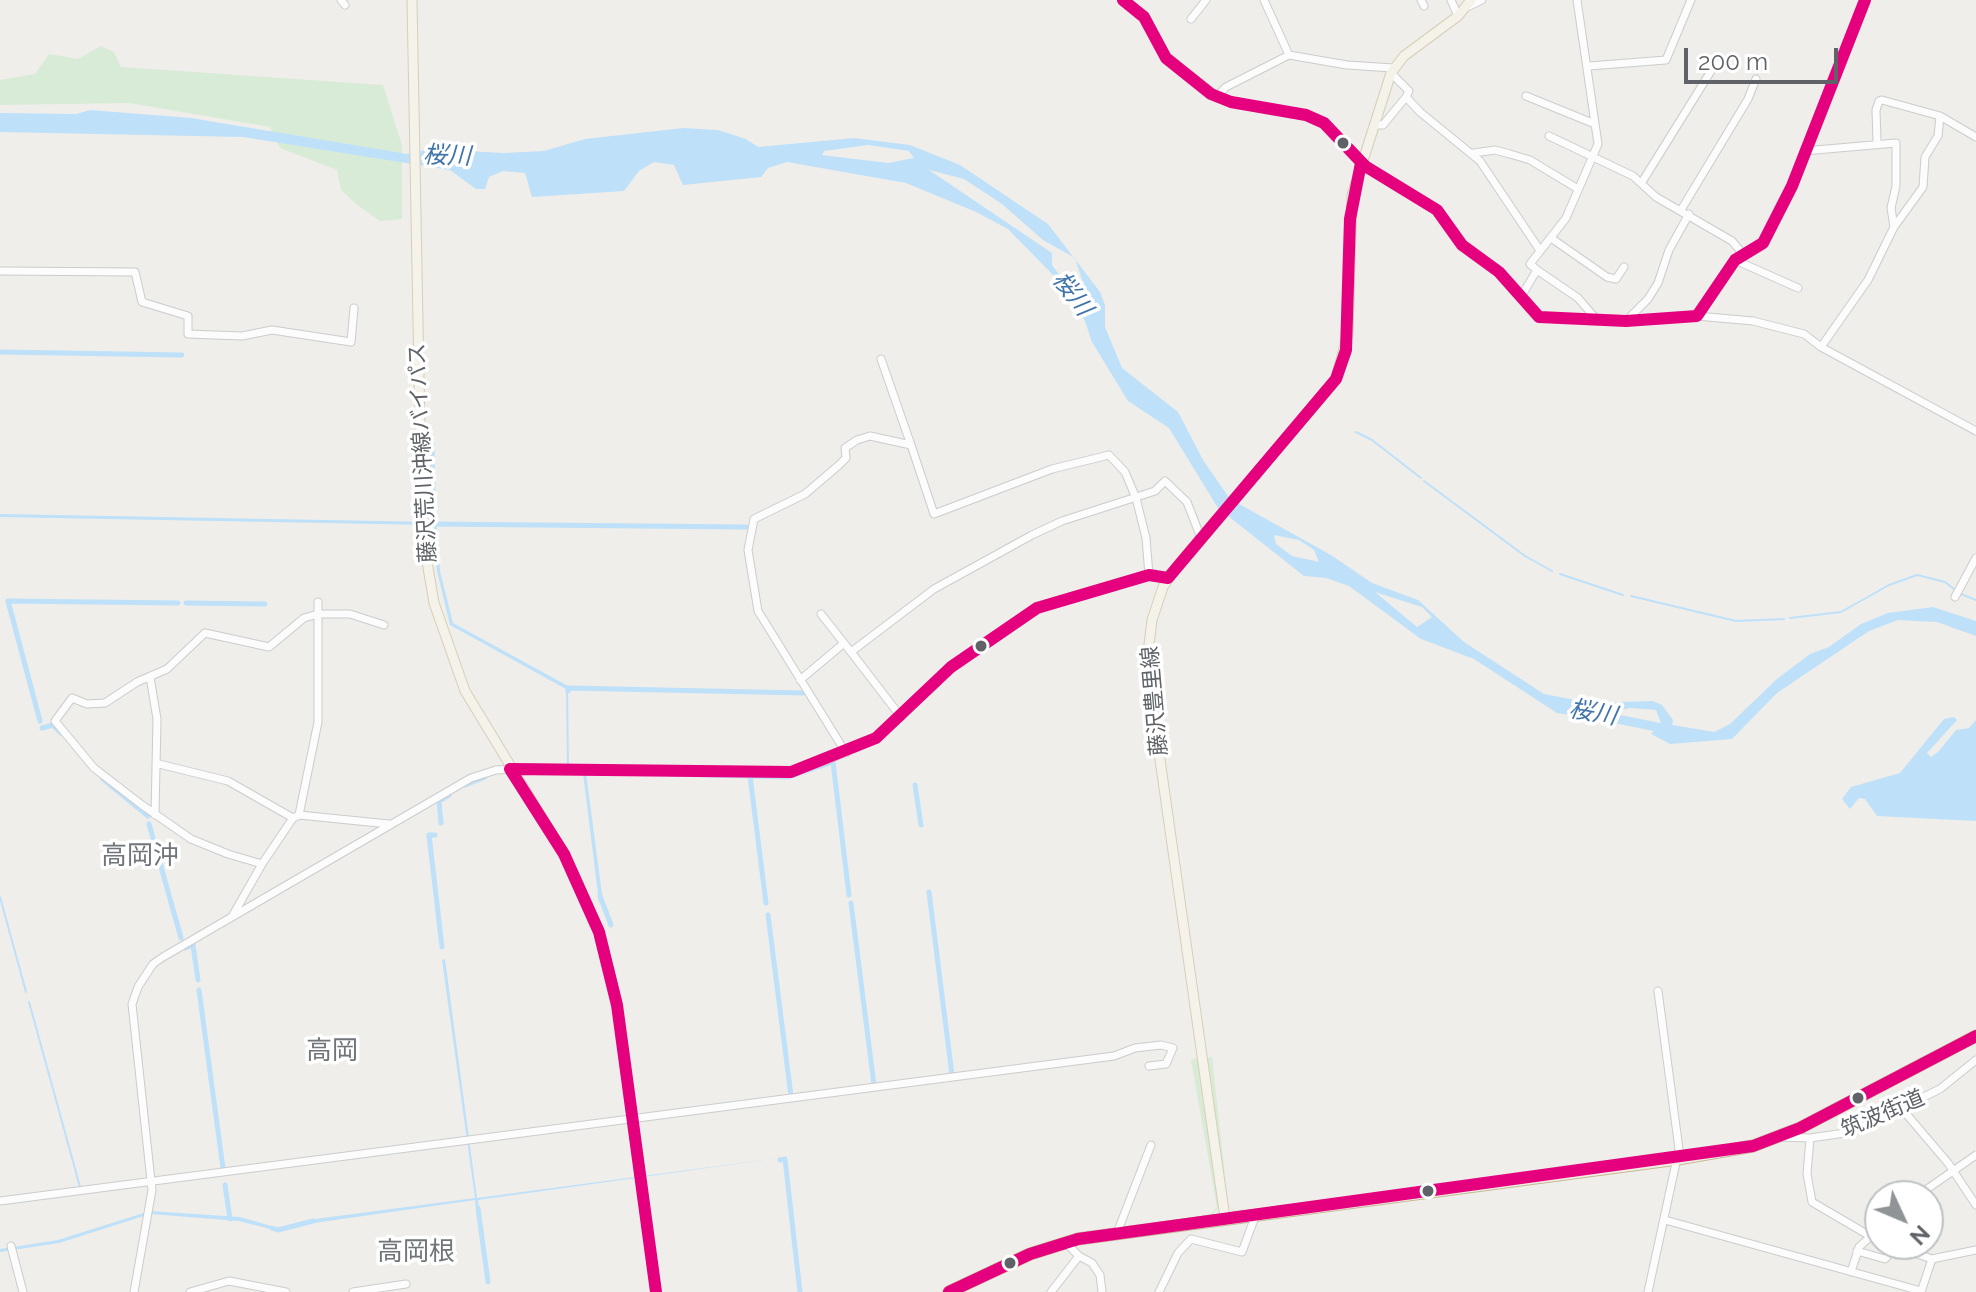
<!DOCTYPE html>
<meta charset="utf-8">
<style>
body{margin:0}
#map{position:relative;width:1976px;height:1292px;overflow:hidden;background:#efeeea;font-family:Raleway,sans-serif}
canvas{display:block}
.north{position:absolute;left:1864px;top:1180px;width:80px;height:80px;box-sizing:border-box;background:#fff;border:2px solid #bfc1c3;border-radius:50%;rotate:134deg;font-size:22px;font-weight:700;line-height:32px;text-align:center;color:#5f6368}
.north::after{content:'';display:block;margin:auto;width:28px;height:36px;background:#919496;clip-path:polygon(50% 0,100% 100%,50% 72%,0 100%)}
.scale{position:absolute;left:1684px;top:48px;width:154px;height:36px;box-sizing:border-box;border:4px solid #5f6368;border-top:0;padding-left:10px;font-size:24px;line-height:28px;white-space:nowrap;color:#5f6368;-webkit-text-stroke:6px #fff;paint-order:stroke}
</style>
<div id="map">
<canvas width="1976" height="1292"></canvas>
<div class="north">N</div>
<div class="scale">200 m</div>
</div>
<script>
const ctx = document.querySelector('canvas').getContext('2d');
ctx.lineJoin = 'round';
function paint(path, color) { ctx.fillStyle = color; ctx.fill(path, 'evenodd'); }
const poly = rows => new Path2D(rows.map(r => 'M' + r).join(''));
function strokePath(path, color, width, dash) { ctx.strokeStyle = color; ctx.lineWidth = width; ctx.lineCap = dash ? 'butt' : 'round'; ctx.setLineDash(dash || []); ctx.stroke(path); }
function write(font, color, halo, rows, align = 'center') {
  ctx.font = font + ' Raleway,"Noto Sans JP",sans-serif'; ctx.lineWidth = 7; ctx.setLineDash([]); ctx.textBaseline = 'middle'; ctx.strokeStyle = halo; ctx.fillStyle = color; for (const [text, x, y, turn = 0] of rows) {
    ctx.save(); ctx.translate(x, y); ctx.rotate((+turn || 0) * Math.PI / 180); ctx.textAlign = isNaN(turn) ? turn : align; if (halo) ctx.strokeText(text, 0, 0); ctx.fillText(text, 0, 0); ctx.restore();
  }
}
paint(poly([
 [101,46,114,52,121,67,383,85,402,145,402,219,380,221,356,204,341,190,337,170,280,148,270,127,129,103,0,105,0,80,35,74,49,54,78,59],
 [1212,1057,1228,1204,1233,1210,1251,1209,1233,1211,1227,1204,1206,1058],
 [1198,1058,1219,1207,1212,1215,1185,1219,1211,1214,1217,1207,1191,1060]
]), '#d8ebd6');
paint(poly([
 [90,110,191,118,407,154,430,149,503,153,544,151,585,139,683,128,718,130,746,139,758,147,854,138,910,145,960,165,1048,224,1100,292,1105,305,1105,327,1122,368,1178,412,1203,460,1230,499,1331,555,1372,583,1418,600,1464,642,1544,694,1591,703,1653,701,1662,705,1673,720,1672,725,1714,732,1730,724,1778,678,1810,654,1829,647,1861,624,1888,613,1933,607,1976,621,1976,636,1937,622,1898,620,1869,631,1777,693,1732,739,1670,744,1651,734,1661,723,1656,710,1630,708,1590,718,1557,713,1474,659,1421,639,1349,586,1326,578,1304,576,1218,508,1169,428,1128,401,1092,342,1085,321,1054,276,1008,229,976,212,906,183,787,162,768,168,761,177,683,185,674,165,654,162,639,171,624,191,532,197,525,173,503,171,489,177,485,189,476,189,450,170,243,137,0,132,0,113,76,114],
 [868,145,909,151,914,158,888,163,822,155,824,151],
 [929,170,964,179,1002,204,1043,240,1075,258,1082,280,1068,287,1052,265,1052,253],
 [1274,535,1299,540,1314,550,1319,562,1292,556,1276,544],
 [1375,592,1422,607,1432,617,1417,627],
 [431,488,434,488,440,571,453,623,568,686,569,768,669,772,670,775,586,773,603,902,599,902,583,773,537,774,536,771,567,769,566,689,450,625,437,571,433,525,0,517,0,514,432,522],
 [1954,717,1957,720,1927,753,1931,757,1938,752,1956,730,1969,728,1976,720,1976,821,1877,816,1865,799,1859,798,1850,809,1842,799,1851,787,1900,773,1944,719],
 [445,959,477,1198,786,1157,478,1200,479,1208,476,1209,475,1200,307,1224,307,1220,315,1219,475,1198,442,960],
 [150,1211,240,1217,278,1228,278,1231,239,1221,150,1214,59,1243,0,1252,0,1249,58,1240]
]), '#bfe0f9');
strokePath(poly([
 [1356,432,1372,440,1421,478],
 [1424,481,1525,556,1552,571],
 [1560,574,1623,595],
 [1961,594,1976,600],
 [1631,596,1736,621,1784,619],
 [1790,618,1841,612,1889,585,1917,575,1945,582,1954,589],
 [0,897,26,992],
 [29,1002,80,1187]
]), '#bfe0f9', 2);
strokePath(poly([
 [0,352,182,355],
 [432,444,433,494],
 [432,524,746,527],
 [186,603,265,604],
 [568,691,568,688,804,693],
 [40,721,8,601,178,603],
 [42,728,53,725,61,733],
 [670,774,750,776,766,903],
 [750,776,788,777,833,762,849,895],
 [103,779,148,816],
 [465,785,485,777],
 [915,785,921,825],
 [441,823,439,801,449,795],
 [149,824,181,938],
 [435,835,429,835,442,947],
 [929,892,952,1075],
 [600,896,611,925],
 [851,903,874,1085],
 [768,915,791,1096],
 [185,948,193,945,198,980],
 [199,990,223,1168],
 [780,1160,785,1159,800,1292],
 [225,1185,230,1219],
 [478,1208,488,1282],
 [272,1228,278,1230,313,1221]
]), '#bfe0f9', 5);
strokePath(poly([
 [1587,713,1667,729]
]), '#bfe0f9', 9);
const minor = poly([
 [341,0,345,5],
 [1123,0,1144,17,1166,58,1211,94,1231,102,1306,115,1324,123,1365,166,1437,210,1462,245,1499,272,1539,317,1626,321,1697,316,1735,260,1763,243,1792,186,1865,0],
 [1264,0,1289,55],
 [1421,0,1424,6],
 [1451,0,1458,16],
 [1467,7,1482,0],
 [1191,19,1206,0],
 [1589,66,1666,60,1691,0],
 [1391,73,1409,91,1406,97,1420,112,1480,161,1539,249],
 [1526,96,1595,124],
 [1216,97,1226,87,1289,55,1347,65,1393,68],
 [1374,125,1383,125,1406,97],
 [1549,136,1633,176,1656,197,1732,241,1743,254],
 [1877,142,1876,110,1879,101,1882,100,1940,116,1976,137],
 [1804,151,1896,143,1896,186,1891,208,1894,227],
 [1474,153,1495,150,1510,154,1530,160,1578,189],
 [1642,182,1716,63],
 [1681,210,1748,99,1756,79],
 [1551,238,1607,277,1616,279,1624,267],
 [1735,260,1798,288],
 [1537,270,1578,298,1597,320],
 [0,271,135,272,142,302,188,316,188,334,242,336,272,330,351,342,354,308],
 [1522,295,1537,270,1530,264,1566,218,1598,144,1577,0],
 [1697,316,1753,321,1804,334,1821,347,1976,431],
 [1626,321,1648,299,1658,283,1669,250,1689,214],
 [1821,347,1868,280,1894,227,1923,187,1925,157,1938,136,1940,116],
 [911,445,934,514,1052,469,1109,455,1125,472,1136,498,1146,538,1149,575],
 [1955,597,1976,558],
 [821,614,851,652,934,589,1032,535,1062,521,1155,491,1165,481,1187,502,1201,538],
 [384,625,350,614,318,614,304,618,269,647,205,633,167,669,137,682,105,703,87,704,72,698,55,721,94,768,142,805,191,839,228,854,262,864,293,818,299,815,389,824],
 [851,652,901,717],
 [150,677,157,719,155,815],
 [800,680,843,644],
 [846,753,758,611,748,550,754,519,805,494,839,465,846,458,845,448,857,440,870,436,911,445,881,359],
 [159,764,228,781,293,818],
 [299,815,318,722,318,602],
 [233,915,262,864],
 [1902,1109,1948,1163,1976,1205],
 [1780,1137,1810,1138,1852,1132,1940,1089,1976,1060],
 [1810,1138,1807,1174,1812,1202,1870,1236],
 [1917,1196,1976,1155],
 [0,1201,1114,1056,1135,1048,1161,1045,1173,1048,1166,1064,1149,1066],
 [1665,1220,1921,1291],
 [1117,1233,1151,1145],
 [11,1246,23,1292],
 [1857,1251,1885,1259,1896,1247,1932,1259,1976,1250],
 [1079,1256,1092,1263,1100,1275,1102,1292],
 [1851,1272,1859,1247,1880,1228],
 [134,1292,152,1190,132,1004,138,987,153,964,163,957,471,778,496,770,533,768,791,772,828,760,876,738,951,667,1037,608,1149,575,1168,578],
 [190,1292,229,1281,286,1292],
 [353,1292,406,1284],
 [1051,1292,1079,1256,1065,1242],
 [1159,1292,1178,1253,1191,1239,1242,1252,1256,1214],
 [1648,1292,1679,1149,1658,991],
 [1921,1292,1932,1259]
]);
const major = poly([
 [412,0,421,483,424,544,434,603,465,691,564,854,599,932,617,1005,656,1292],
 [1225,1218,1149,682,1147,661,1152,620,1163,587,1177,566,1336,379,1348,333,1352,195,1391,73,1404,56,1458,16,1471,0]
]);
const highway = poly([
 [949,1292,1030,1254,1078,1239,1678,1159,1753,1146,1800,1128,1976,1036]
]);
strokePath(minor, '#cbcccc', 9);
strokePath(major, '#d7ceb8', 11);
strokePath(highway, '#c8b996', 13);
strokePath(minor, '#fdfcfc', 7);
strokePath(major, '#f4f2e9', 9);
strokePath(highway, '#f0ede3', 11);
strokePath(poly([
 [1123,0,1144,17,1166,58,1211,94,1231,102,1306,115,1324,123,1365,166,1437,210,1462,245,1499,272,1539,317,1626,321,1697,316,1735,260,1763,243,1792,186,1865,0],
 [1168,578,1336,379,1346,350,1350,219,1361,163],
 [510,769,791,772,876,738,951,667,1037,608,1149,575,1168,578],
 [510,769,564,854,599,932,617,1005,656,1292],
 [949,1292,1030,1254,1078,1239,1753,1146,1800,1128,1976,1036]
]), '#e5007d', 12);
for (const [x, y, r, color] of [
 [1343,143,7,"#5f6368"],
 [981,646,7,"#5f6368"],
 [1858,1098,7,"#5f6368"],
 [1428,1191,7,"#5f6368"],
 [1010,1263,7,"#5f6368"]
]) { const dot = new Path2D(); dot.arc(x, y, r, 0, 2 * Math.PI); ctx.fillStyle = color; ctx.fill(dot); strokePath(dot, '#fff', 3); }
write('22px', '#5f6368', '#fff', [
 ["藤沢荒川沖線バイパス",423,453,-93],
 ["藤沢豊里線",1155,701,-95],
 ["筑波街道",1883,1114,-23]
]);
write('italic 24px', '#4174aa', '#fff', [
 ["桜川",447,156,2],
 ["桜川",1072,294,53],
 ["桜川",1593,713,10]
]);
write('26px', '#70757a', '#fff', [
 ["高岡沖",140,856],
 ["高岡",332,1051],
 ["高岡根",416,1252]
]);
</script>
